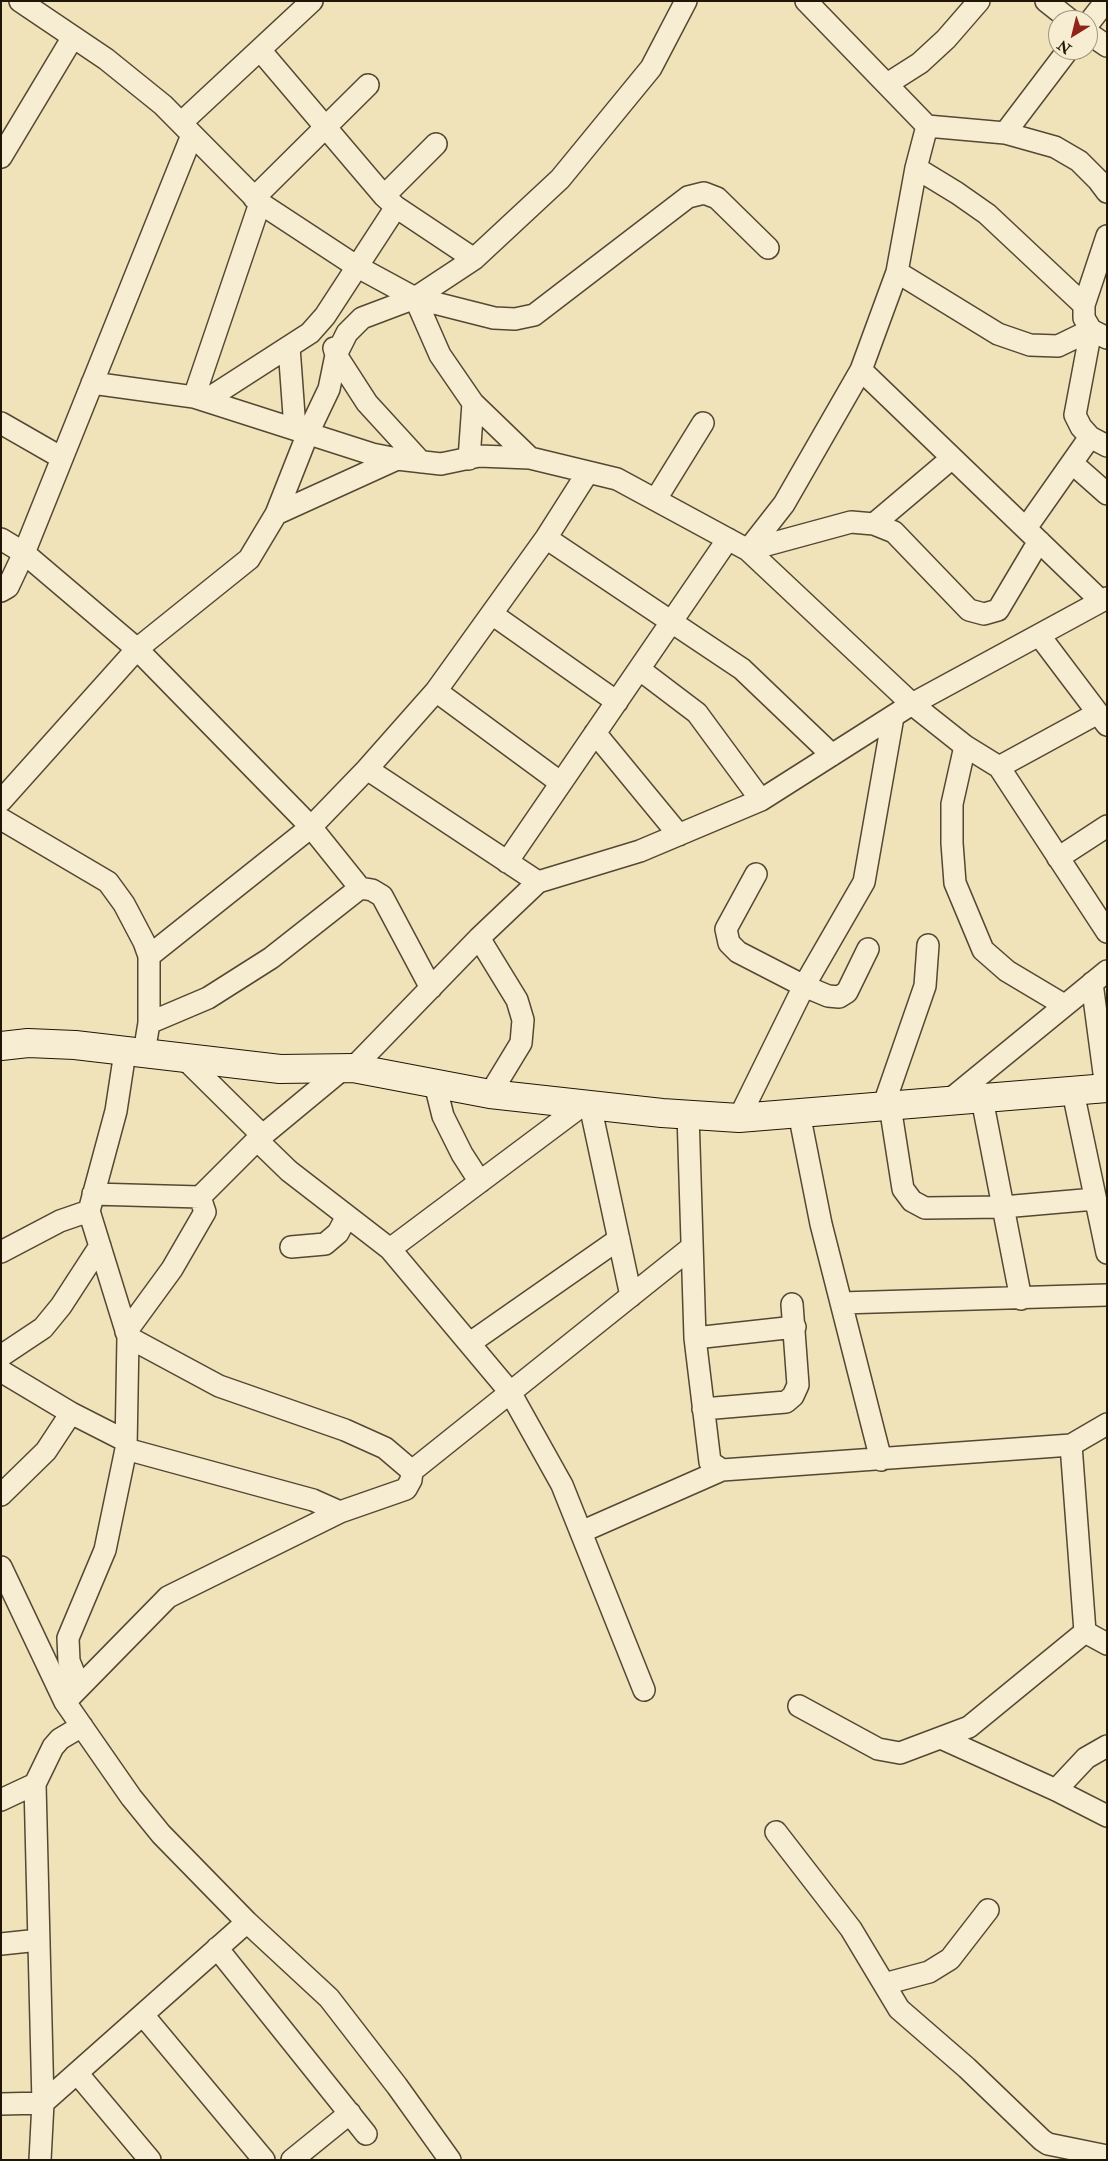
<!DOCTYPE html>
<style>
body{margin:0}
#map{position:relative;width:1108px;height:2161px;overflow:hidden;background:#f1e3b9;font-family:"IM FELL Double Pica",serif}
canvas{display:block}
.frame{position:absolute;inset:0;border:2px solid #211506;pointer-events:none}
.north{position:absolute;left:1048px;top:10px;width:50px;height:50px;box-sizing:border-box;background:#f6edd2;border:1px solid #a19780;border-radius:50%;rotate:216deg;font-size:14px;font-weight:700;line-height:20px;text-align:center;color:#211506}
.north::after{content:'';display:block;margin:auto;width:18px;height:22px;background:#8f2418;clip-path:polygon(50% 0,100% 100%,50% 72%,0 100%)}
</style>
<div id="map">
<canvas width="1108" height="2161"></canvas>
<div class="frame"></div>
<div class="north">N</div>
</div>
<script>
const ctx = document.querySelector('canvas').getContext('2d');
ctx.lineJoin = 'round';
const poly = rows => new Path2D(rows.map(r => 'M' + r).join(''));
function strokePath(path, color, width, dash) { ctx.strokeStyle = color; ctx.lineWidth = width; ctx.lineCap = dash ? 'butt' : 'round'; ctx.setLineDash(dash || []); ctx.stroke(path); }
const street = poly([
 [20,1,106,59,163,105,260,203,356,266,415,298,440,355,473,403,530,458,617,479,748,550,851,522,874,524,894,532,969,610,984,614,998,610,1039,541],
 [806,1,927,126,916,168,897,272,861,370,784,504,748,550,912,704,965,746,999,767,1107,932],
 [1046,1,1070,20],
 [1088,24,1106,1],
 [1088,33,1107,46],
 [260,50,384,196,396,207,474,259],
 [1068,50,1005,133,1055,147,1079,161,1098,180,1107,192],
 [887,84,920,63,946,39,979,1],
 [181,123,312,1],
 [927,126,1005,133],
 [1,157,73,37],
 [916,168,957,193,987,214,1084,305],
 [384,196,436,144],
 [254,198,368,85],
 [1107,236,1084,305,1084,318,1091,330,1107,338],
 [897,272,998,334,1030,345,1058,346,1091,330],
 [415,298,494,318,515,319,534,315,688,197,704,193,717,198,768,248],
 [1091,330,1075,415,1081,427,1090,437,1107,446],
 [289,347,295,429],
 [334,348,336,355,367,403,421,462],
 [861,370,1101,601],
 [92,383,194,397,372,454,397,459,441,464,479,456,530,458],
 [194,397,260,203],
 [206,400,310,333,325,316,396,207],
 [1,423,62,458],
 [469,459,473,403],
 [1072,463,1107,494],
 [656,499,703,423],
 [276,514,397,459],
 [874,524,952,458],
 [1026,528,1090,437],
 [546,538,742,669,832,755],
 [1,539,24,553,137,649,311,827,360,888],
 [1,591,8,587,24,553,192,135],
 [492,614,617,702],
 [1039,635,1107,725],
 [639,669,697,713,761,800],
 [436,691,561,783],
 [595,733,679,835],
 [965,746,952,804,952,843,955,883,983,950,1007,971,1064,1005],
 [999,767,1098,713],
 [367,769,538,882],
 [1,801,137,649,249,559,276,514,308,433,329,389,336,355,347,333,362,318,415,298,474,259,560,179,651,68,686,1],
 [1,819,108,882,124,904,144,942,149,956,149,1023,144,1053],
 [1058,858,1107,826],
 [507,862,728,539],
 [756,874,726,929,729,943,738,952,804,986,828,996,839,997,847,992,868,949],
 [479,938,517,1000,523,1020,521,1043,490,1094],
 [149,956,311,827,367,769,436,691,546,538,588,472],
 [1092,983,1106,1088],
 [149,1023,208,998,271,958,360,888,372,890,382,896,431,988],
 [184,1058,263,1136],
 [353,1068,479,938,538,882,640,851,761,800,912,704,1107,598],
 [435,1084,443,1116,462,1154,480,1182],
 [1073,1092,1107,1253],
 [982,1099,1021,1299],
 [947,1102,1107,971],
 [584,1104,390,1249,510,1392,562,1485,644,1690],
 [590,1105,631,1296],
 [890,1106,903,1189,912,1201,925,1208,1003,1207,1095,1199],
 [883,1107,925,986,928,945],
 [799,1113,821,1224,881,1460],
 [688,1114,695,1338,710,1462,722,1470],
 [739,1118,804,986,864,882,893,717],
 [257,1140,289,1171,390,1249],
 [93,1194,200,1197,257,1140,344,1068],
 [291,1247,325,1244,338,1233,347,1216],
 [1,1252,60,1221,89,1211],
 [841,1303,1107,1295],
 [126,1332,172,1269,205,1212,200,1197],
 [695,1338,795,1327],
 [470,1343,619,1239],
 [1,1356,43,1328,61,1306,100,1246],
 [1,1371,71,1413,126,1441],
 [703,1409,786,1402,793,1396,798,1385,792,1304],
 [1071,1445,1085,1632],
 [126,1449,313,1500,340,1512],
 [412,1471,692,1247],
 [1,1495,46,1451,71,1413],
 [581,1532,722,1470,1071,1445,1107,1424],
 [1,1567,65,1702,131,1797,161,1834,247,1922,329,1998,397,2086,450,2160],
 [1085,1632,1107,1644],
 [79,1686,69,1661,68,1638,105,1550,126,1449,128,1337,89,1211,116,1111,125,1052],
 [65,1702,168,1597,340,1512,406,1489,411,1480,412,1471,385,1448,345,1430,219,1386,128,1337],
 [799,1706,878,1749,900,1753,969,1727,1085,1632],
 [941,1738,1056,1790,1107,1816],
 [1056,1790,1086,1758,1107,1746],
 [1,1800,35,1784],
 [776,1832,851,1929,899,2009,967,2068,1042,2140,1048,2144,1107,2156],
 [1,1944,39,1940],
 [217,1948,366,2134],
 [884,1984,929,1972,950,1959,988,1910],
 [143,2015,264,2160],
 [77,2073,150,2160],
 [1,2104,43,2103,247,1922],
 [40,2160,43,2103,35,1784,53,1747,60,1739,82,1726],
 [292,2160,350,2113]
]);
const secondary = poly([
 [1,1046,28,1043,75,1045,280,1069,353,1068,490,1094,662,1113,739,1118,1107,1088]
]);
strokePath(street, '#554833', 24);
strokePath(secondary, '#211506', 30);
strokePath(street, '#f6edd2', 21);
strokePath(secondary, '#f6edd2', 28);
</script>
